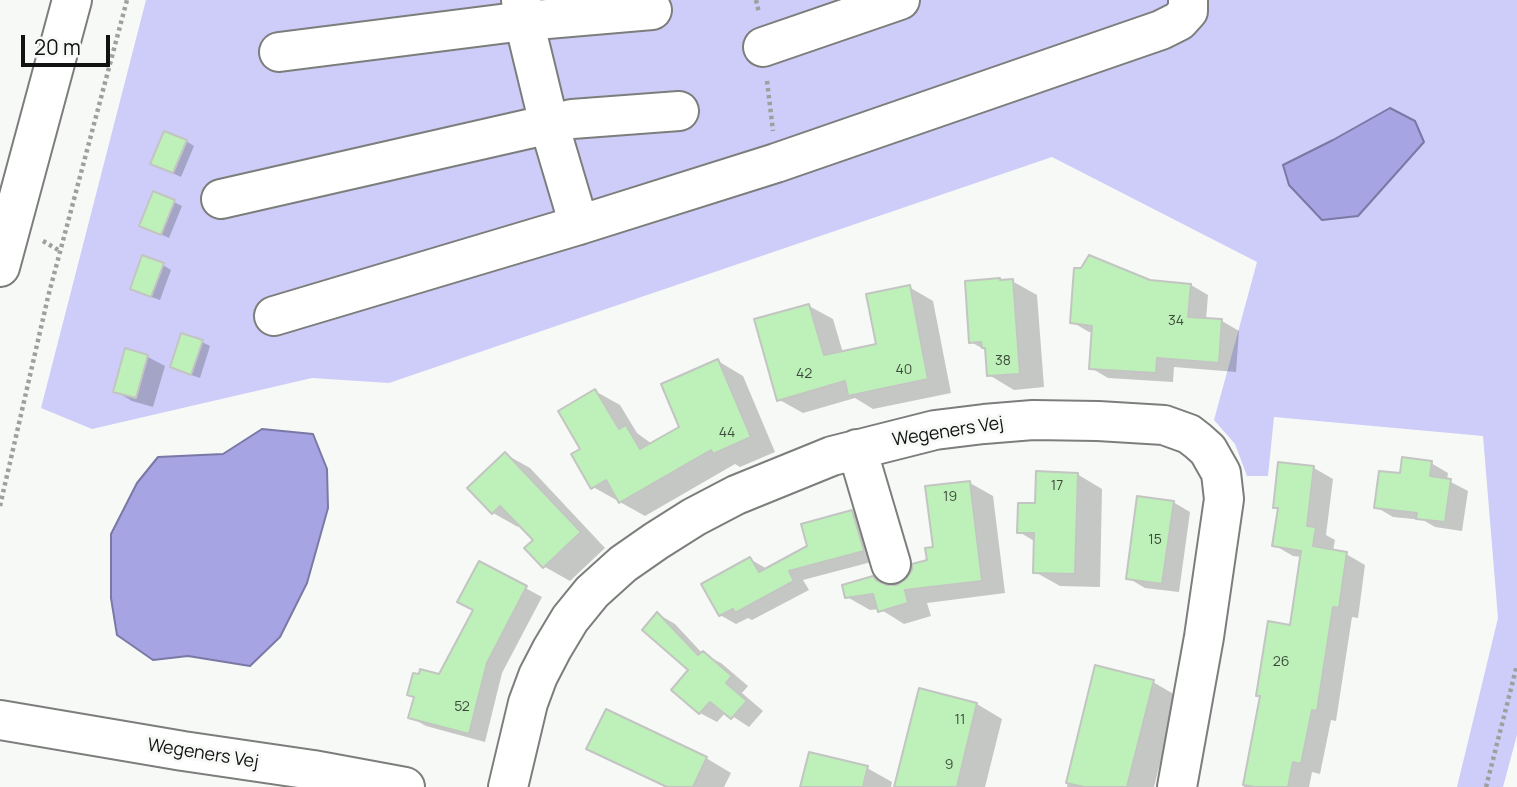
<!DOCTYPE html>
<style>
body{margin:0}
#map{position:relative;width:1517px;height:787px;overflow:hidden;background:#f7f9f6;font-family:Manrope,sans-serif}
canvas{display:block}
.scale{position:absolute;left:21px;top:35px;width:89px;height:32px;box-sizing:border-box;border:4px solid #111211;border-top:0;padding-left:9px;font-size:21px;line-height:24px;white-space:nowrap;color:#111211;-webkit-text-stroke:5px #f7f9f6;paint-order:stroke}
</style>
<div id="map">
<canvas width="1517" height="787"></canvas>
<div class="scale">20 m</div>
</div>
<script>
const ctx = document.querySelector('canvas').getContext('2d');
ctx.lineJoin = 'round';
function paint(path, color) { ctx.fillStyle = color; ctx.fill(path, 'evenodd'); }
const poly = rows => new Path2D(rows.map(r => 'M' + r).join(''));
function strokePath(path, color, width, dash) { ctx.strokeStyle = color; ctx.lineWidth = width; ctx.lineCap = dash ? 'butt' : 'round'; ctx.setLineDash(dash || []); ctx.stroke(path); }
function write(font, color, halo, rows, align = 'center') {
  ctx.font = font + ' Manrope,sans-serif'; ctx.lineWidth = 6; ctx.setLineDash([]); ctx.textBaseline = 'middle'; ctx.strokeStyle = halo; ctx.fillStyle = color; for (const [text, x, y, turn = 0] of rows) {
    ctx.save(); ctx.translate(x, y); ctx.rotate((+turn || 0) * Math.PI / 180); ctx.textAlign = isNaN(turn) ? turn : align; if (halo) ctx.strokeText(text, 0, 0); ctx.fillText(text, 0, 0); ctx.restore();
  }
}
paint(poly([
 [146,0,1517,0,1517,735,1503,787,1457,787,1498,618,1483,436,1274,417,1268,476,1247,476,1235,444,1214,420,1257,262,1052,157,389,383,312,378,92,429,41,408]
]), '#cecdf9');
const water = poly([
 [1390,108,1415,121,1424,142,1358,216,1322,220,1289,185,1283,165,1333,140,1390,108],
 [262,429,313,434,327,469,328,508,307,583,280,637,250,666,188,656,153,660,117,635,111,598,111,534,137,483,158,457,223,454,262,429]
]);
paint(water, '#a7a4e3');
strokePath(water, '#7a78a4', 2);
paint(poly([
 [186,141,194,146,181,177,161,168],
 [174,202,182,206,169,238,149,229],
 [163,265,171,270,160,300,140,293],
 [1012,281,1037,295,1044,387,1014,390,989,375,987,351,971,342],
 [1150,282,1191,285,1208,295,1206,320,1222,321,1239,331,1236,372,1174,367,1173,382,1108,378,1091,368,1094,332,1089,332,1072,322],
 [909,287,933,301,951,393,873,409,855,398,803,413,778,399,809,306,833,319,843,353,878,346],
 [202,342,210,346,200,378,180,371,172,367],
 [148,357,165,366,153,407,132,401,115,391],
 [718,361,743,376,775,452,740,467,735,464,645,516,593,487,583,450,595,391,620,405,637,433,652,444,681,427],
 [505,454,530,468,605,548,570,581,545,567,527,548,535,540,520,524,518,527,493,513],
 [1431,463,1448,473,1447,480,1468,491,1462,531,1435,527,1423,520,1393,517,1376,507,1401,475],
 [1314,468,1333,479,1326,535,1335,540,1333,551,1346,554,1365,565,1358,618,1352,617,1336,721,1331,720,1320,774,1312,772,1309,787,1244,787,1262,697,1258,695,1291,627,1302,557,1293,556,1274,545,1280,510,1275,507],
 [1077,474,1102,489,1100,587,1060,586,1035,572,1036,542,1019,532],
 [970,483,993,496,1005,593,927,603,931,616,904,624,880,609,870,610,847,597,873,578,889,587,897,587,929,561],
 [1173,502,1190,512,1179,592,1145,588,1128,578],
 [852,512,868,521,879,560,803,580,809,590,752,620,748,618,736,624,720,615,750,559,767,569,809,547],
 [479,563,542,597,502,673,485,742,426,726,410,717,415,698,409,694,440,676,475,610],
 [658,614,675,624,703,654,721,663,748,686,742,693,763,711,749,727,726,712,717,722,700,713,691,669],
 [1096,667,1153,682,1177,696,1154,787,1067,787],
 [977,704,1002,719,985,787,902,787],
 [606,711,706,758,731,773,724,787,665,787,614,763,589,749],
 [867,768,892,782,891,787,802,787]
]), '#0003');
const building = poly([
 [164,131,187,140,173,173,150,164,164,131],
 [153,191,175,200,161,235,139,226,153,191],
 [142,255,164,263,151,297,130,289,142,255],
 [1089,255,1150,280,1191,284,1188,317,1222,319,1219,363,1157,358,1156,373,1089,369,1092,326,1070,323,1074,268,1081,268,1089,255],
 [1000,278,1000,280,1013,279,1020,374,987,376,985,348,982,348,981,342,969,343,965,281,1000,278],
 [910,285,928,379,848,396,845,381,777,401,754,319,809,304,824,355,876,344,866,294,910,285],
 [181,333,203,340,191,375,170,367,181,333],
 [125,348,148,355,136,398,113,392,125,348],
 [718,359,751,437,713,454,711,450,619,503,606,480,591,489,571,454,580,449,558,411,595,389,619,429,626,425,640,449,679,427,661,384,718,359],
 [505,452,581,532,543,568,524,548,533,540,500,506,492,514,467,488,505,452],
 [1402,457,1432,461,1430,476,1451,479,1445,522,1416,519,1417,513,1374,508,1379,471,1400,473,1402,457],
 [1278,462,1314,466,1307,526,1316,527,1313,546,1347,552,1339,608,1333,607,1317,711,1312,710,1301,764,1293,762,1288,787,1255,787,1243,785,1260,696,1256,696,1268,621,1290,625,1301,551,1272,546,1278,508,1273,508,1278,462],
 [1036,471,1078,473,1075,574,1033,573,1034,533,1017,533,1018,503,1035,503,1036,471],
 [970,481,982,581,905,590,908,603,878,612,873,594,845,598,842,585,873,576,876,580,887,585,897,585,906,579,912,570,912,564,927,560,925,548,933,547,925,486,970,481],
 [1137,496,1174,501,1162,584,1126,579,1137,496],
 [852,510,864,551,789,571,794,581,735,613,733,609,719,616,701,584,750,557,759,572,807,546,801,524,852,510],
 [479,561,527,586,487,663,469,734,408,718,414,697,407,695,413,673,419,674,420,669,439,674,473,610,457,602,479,561],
 [657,612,698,655,703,651,732,676,726,683,747,701,731,719,710,702,699,714,671,690,688,670,642,630,657,612],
 [1095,665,1154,680,1127,787,1084,787,1066,783,1095,665],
 [919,688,977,703,957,787,894,787,919,688],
 [606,709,707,757,693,787,667,787,586,749,606,709],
 [809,752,868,766,863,787,800,787,809,752]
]);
paint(building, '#bef0b9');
strokePath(building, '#c3c5c2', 2);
const minor = poly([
 [521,0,524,21,549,124,579,225],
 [763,47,900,0],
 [279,52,524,21,652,10],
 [221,199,572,119,679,111],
 [0,267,72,0],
 [274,316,579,225,776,163,1161,30,1179,21,1188,11,1188,0],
 [857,449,891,564],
 [0,720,183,751,313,770,405,787],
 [508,787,528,703,538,676,552,649,570,619,592,592,623,564,656,541,694,517,736,495,832,456,935,430,984,424,1033,420,1098,421,1164,425,1189,434,1198,441,1208,450,1221,473,1224,499,1204,637,1177,787]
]);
strokePath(minor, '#7c7e7c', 42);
strokePath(poly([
 [756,0,759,13],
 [767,81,773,131],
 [43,241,60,251],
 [0,506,48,297,127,0],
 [1486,787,1517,665]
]), '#9ea09d', 4.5, [3.5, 3.5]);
strokePath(minor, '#fff', 38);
write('14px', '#3c4a3b', null, [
 ["34",1176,321],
 ["38",1003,361],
 ["40",904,370],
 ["42",804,374],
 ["44",727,433],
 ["17",1057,486],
 ["19",950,497],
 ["15",1155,540],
 ["26",1281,662],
 ["52",462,707],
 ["11",960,720],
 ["9",949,765]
]);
write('18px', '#111211', '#f7f9f6', [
 ["Wegeners Vej",948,432,-9],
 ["Wegeners Vej",203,754,9]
]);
</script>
